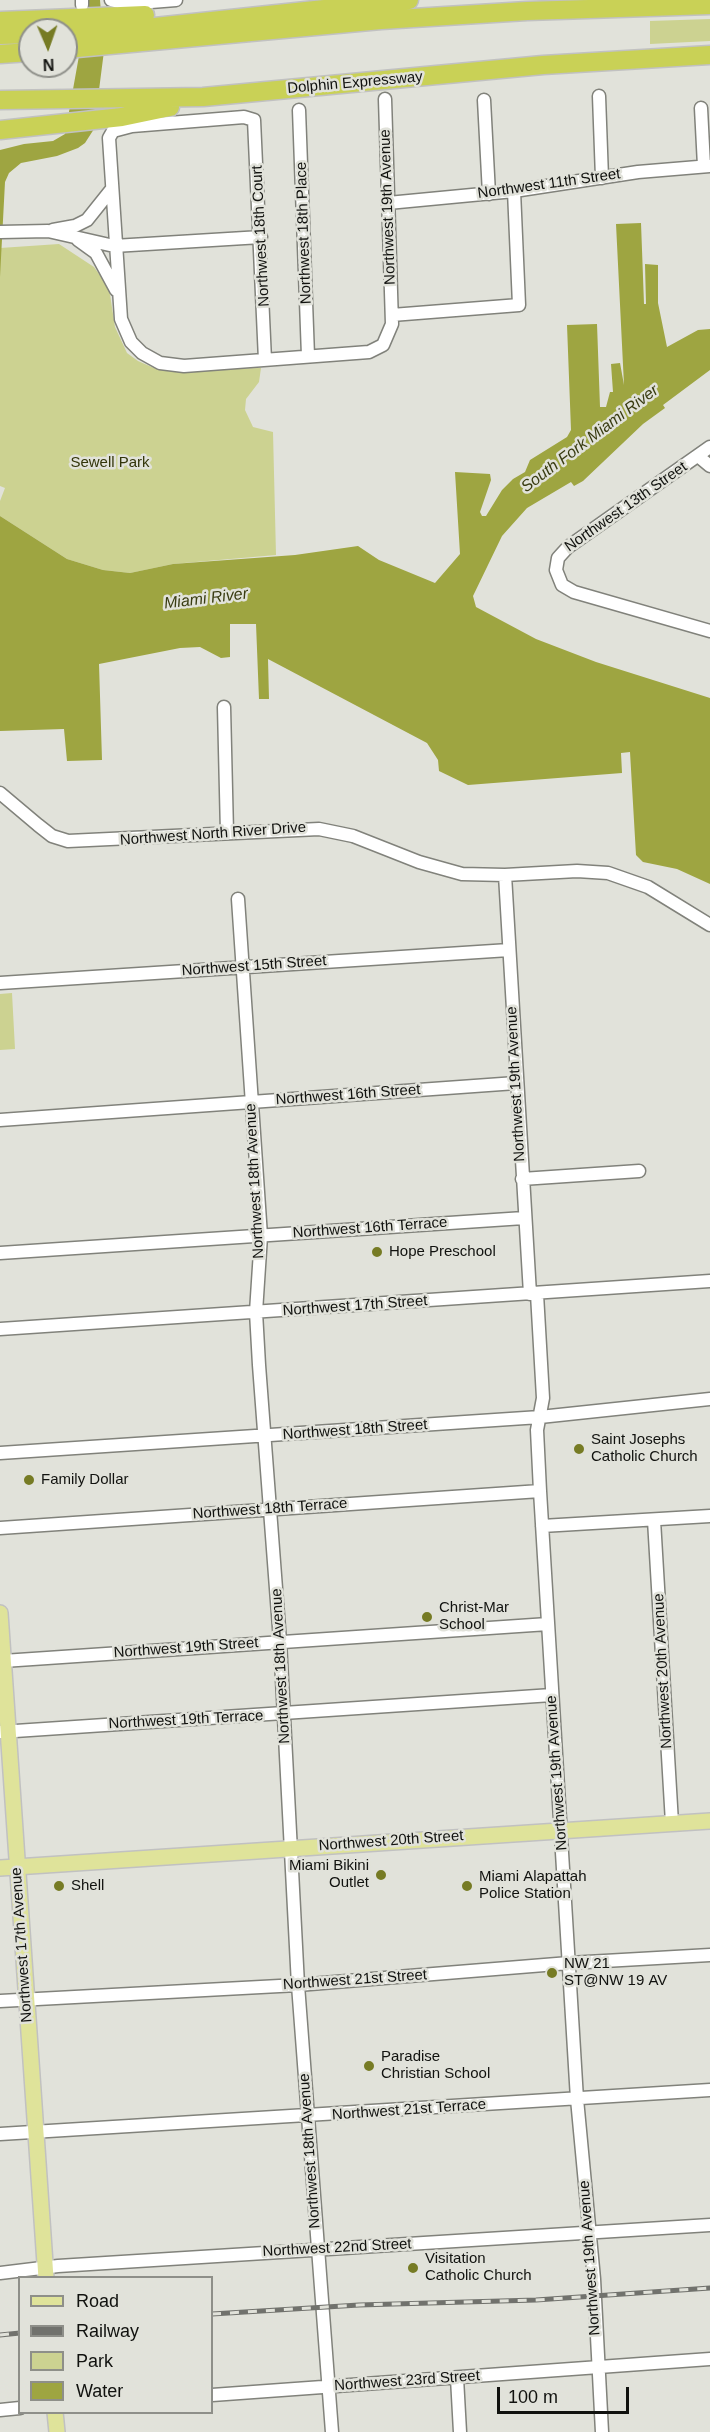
<!DOCTYPE html>
<style>
body{margin:0}
#map{position:relative;width:710px;height:2432px;overflow:hidden;background:#e1e2da;font-family:Arial,sans-serif}
canvas{display:block}
.legend{position:absolute;left:18px;top:2276px;width:195px;height:138px;box-sizing:border-box;background:#e1e2da;border:2px solid #8e8f89;margin:0;padding:8px 10px;list-style:none;font-size:18px;color:#11120f}
.legend li{display:flex;align-items:center;gap:12px;height:30px}
.legend b{width:30px;border:2px solid #8e8f89}
.north{position:absolute;left:18px;top:18px;width:60px;height:60px;box-sizing:border-box;background:#e1e2da;border:2px solid #8e8f89;border-radius:50%;rotate:178deg;font-size:16px;font-weight:700;line-height:24px;text-align:center;color:#11120f}
.north::after{content:'';display:block;margin:auto;width:21px;height:27px;background:#767b24;clip-path:polygon(50% 0,100% 100%,50% 72%,0 100%)}
.scale{position:absolute;left:497px;top:2387px;width:132px;height:27px;box-sizing:border-box;border:3px solid #11120f;border-top:0;padding-left:8px;font-size:18px;line-height:21px;white-space:nowrap;color:#11120f;-webkit-text-stroke:4px #e1e2da;paint-order:stroke}
</style>
<div id="map">
<canvas width="710" height="2432"></canvas>
<ul class="legend">
<li><b style="height:8px;background:#dfe39a"></b>Road</li>
<li><b style="height:8px;background:#71726d"></b>Railway</li>
<li><b style="height:16px;background:#ccd291"></b>Park</li>
<li><b style="height:16px;background:#9ea541"></b>Water</li>
</ul>
<div class="north">N</div>
<div class="scale">100 m</div>
</div>
<script>
const ctx = document.querySelector('canvas').getContext('2d');
ctx.lineJoin = 'round';
function paint(path, color) { ctx.fillStyle = color; ctx.fill(path, 'evenodd'); }
const poly = rows => new Path2D(rows.map(r => 'M' + r).join(''));
function strokePath(path, color, width, dash) { ctx.strokeStyle = color; ctx.lineWidth = width; ctx.lineCap = dash ? 'butt' : 'round'; ctx.setLineDash(dash || []); ctx.stroke(path); }
function write(font, color, halo, rows, align = 'center') {
  ctx.font = font + ' Arial,sans-serif'; ctx.lineWidth = 5; ctx.setLineDash([]); ctx.textBaseline = 'middle'; ctx.strokeStyle = halo; ctx.fillStyle = color; for (const [text, x, y, turn = 0] of rows) {
    ctx.save(); ctx.translate(x, y); ctx.rotate((+turn || 0) * Math.PI / 180); ctx.textAlign = isNaN(turn) ? turn : align; if (halo) ctx.strokeText(text, 0, 0); ctx.fillText(text, 0, 0); ctx.restore();
  }
}
paint(poly([
 [710,19,710,41,650,44,650,21],
 [59,244,94,267,109,288,115,327,127,353,138,361,154,368,174,370,261,368,259,382,246,399,245,410,253,427,273,432,276,555,173,564,130,573,103,570,67,559,0,516,0,501,5,488,0,486,0,248],
 [12,993,15,1049,0,1050,0,994]
]), '#ccd291');
paint(poly([
 [89,0,100,0,104,51,94,129,85,143,78,148,57,156,21,163,9,173,5,182,0,277,0,150,24,144,53,141,65,134],
 [641,223,644,304,646,304,645,264,658,265,658,303,667,347,698,330,710,329,710,370,663,405,665,408,643,424,583,481,574,486,571,482,527,508,502,536,473,596,476,607,536,639,596,662,710,698,710,884,677,869,643,862,636,855,630,752,621,753,622,773,468,785,439,771,438,760,427,743,268,659,269,699,259,699,256,624,230,624,230,657,221,658,200,647,180,648,99,664,102,760,67,761,64,729,0,731,0,516,67,559,103,570,130,573,173,564,295,555,358,546,379,560,435,583,460,554,455,472,490,474,491,480,480,512,482,516,486,516,502,490,513,479,525,472,530,460,567,437,571,430,567,325,597,324,600,407,606,407,610,392,613,392,611,364,620,363,624,385,616,224]
]), '#9ea541');
const minor = poly([
 [82,0,82,5],
 [111,0,126,4,176,0],
 [599,96,602,178],
 [484,100,489,194],
 [701,108,704,166],
 [299,110,308,356],
 [388,203,514,191,638,172,710,166],
 [53,230,75,226,87,220,111,190],
 [0,232,48,231,114,246,261,237],
 [78,240,96,253,116,290],
 [392,315,519,305,514,191],
 [265,360,254,120,244,117,132,126,113,131,109,138,121,319,131,342,142,353,160,363,184,366,369,352,383,345,392,324,385,99],
 [710,447,568,547,558,558,556,570,562,585,574,592,710,631],
 [698,456,710,466],
 [224,707,227,833],
 [0,793,38,825,52,836,68,841,319,829,353,836,419,862,462,874,505,875,577,871,608,873,648,887,710,925],
 [505,875,530,1294],
 [238,899,261,1236,256,1312,259,1365,280,1641,298,1985,332,2432],
 [0,983,509,950],
 [0,1120,516,1083],
 [522,1179,639,1171],
 [0,1253,524,1218],
 [537,1294,543,1398,537,1430,540,1491,577,2099,594,2279,602,2432],
 [0,1329,710,1281],
 [0,1453,540,1417,710,1399],
 [654,1520,672,1823],
 [542,1526,710,1516],
 [0,1528,540,1491],
 [3,1661,548,1624],
 [0,1732,552,1695],
 [0,2001,298,1985,569,1963,710,1955],
 [0,2134,710,2090],
 [0,2273,58,2266,710,2225],
 [457,2378,460,2432],
 [212,2395,710,2359],
 [0,2410,20,2408]
]);
const major = poly([
 [0,1613,46,2278],
 [0,1868,710,1821],
 [55,2412,57,2432]
]);
const highway = poly([
 [0,21,145,15],
 [66,33,117,31,409,0],
 [0,35,30,34],
 [66,49,381,20,527,11,710,5],
 [0,54,30,52],
 [0,100,203,97,543,65,710,55],
 [0,130,122,117,170,107]
]);
strokePath(minor, '#81827b', 15);
strokePath(major, '#c1c1c1', 18);
strokePath(highway, '#c1c1c1', 21);
strokePath(minor, '#fff', 12);
strokePath(major, '#dfe39a', 15);
strokePath(highway, '#c9d156', 18);
const rail = poly([
 [212,2314,359,2305,536,2300,710,2288],
 [0,2335,20,2333]
]);
strokePath(rail, '#71726d', 5);
strokePath(rail, '#e1e2da', 3, [9]);
for (const [x, y, r, color] of [
 [377,1252,6,"#767b24"],
 [579,1449,6,"#767b24"],
 [29,1480,6,"#767b24"],
 [427,1617,6,"#767b24"],
 [381,1875,6,"#767b24"],
 [59,1886,6,"#767b24"],
 [467,1886,6,"#767b24"],
 [552,1973,6,"#767b24"],
 [369,2066,6,"#767b24"],
 [413,2268,6,"#767b24"]
]) { const dot = new Path2D(); dot.arc(x, y, r, 0, 2 * Math.PI); ctx.fillStyle = color; ctx.fill(dot); strokePath(dot, '#e1e2da', 2); }
write('15px', '#11120f', '#e1e2da', [
 ["Dolphin Expressway",355,83,-5],
 ["Northwest 11th Street",549,184,-8],
 ["Northwest 19th Avenue",388,207,-92],
 ["Northwest 18th Place",304,233,-92],
 ["Northwest 18th Court",261,236,-93],
 ["Northwest 13th Street",626,507,-35],
 ["Northwest North River Drive",213,834,-4],
 ["Northwest 15th Street",254,966,-4],
 ["Northwest 19th Avenue",516,1084,-93],
 ["Northwest 16th Street",348,1095,-4],
 ["Northwest 18th Avenue",255,1181,-93],
 ["Northwest 16th Terrace",370,1228,-4],
 ["Northwest 17th Street",355,1306,-4],
 ["Northwest 18th Street",355,1430,-4],
 ["Northwest 18th Terrace",270,1509,-4],
 ["Northwest 19th Street",186,1648,-4],
 ["Northwest 18th Avenue",281,1666,-93],
 ["Northwest 20th Avenue",663,1671,-93],
 ["Northwest 19th Terrace",186,1720,-3],
 ["Northwest 19th Avenue",557,1773,-94],
 ["Northwest 20th Street",391,1841,-4],
 ["Northwest 17th Avenue",22,1945,-94],
 ["Northwest 21st Street",355,1980,-4],
 ["Northwest 21st Terrace",409,2110,-4],
 ["Northwest 18th Avenue",310,2151,-94],
 ["Northwest 22nd Street",337,2248,-3],
 ["Northwest 19th Avenue",590,2258,-94],
 ["Northwest 23rd Street",407,2381,-4]
]);
write('15px', '#33350a', '#e1e2da', [
 ["Sewell Park",110,463]
]);
write('15px', '#11120f', '#e1e2da', [
 ["Hope Preschool",389,1252],
 ["Saint Josephs",591,1440],
 ["Catholic Church",591,1457],
 ["Family Dollar",41,1480],
 ["Christ-Mar",439,1608],
 ["School",439,1625],
 ["Miami Bikini",369,1866,"right"],
 ["Outlet",369,1883,"right"],
 ["Miami Alapattah",479,1877],
 ["Police Station",479,1894],
 ["Shell",71,1886],
 ["NW 21",564,1964],
 ["ST@NW 19 AV",564,1981],
 ["Paradise",381,2057],
 ["Christian School",381,2074],
 ["Visitation",425,2259],
 ["Catholic Church",425,2276]
], 'left');
write('italic 16px', '#393c12', '#e1e2da', [
 ["South Fork Miami River",590,439,-37],
 ["Miami River",206,599,-7]
]);
</script>
